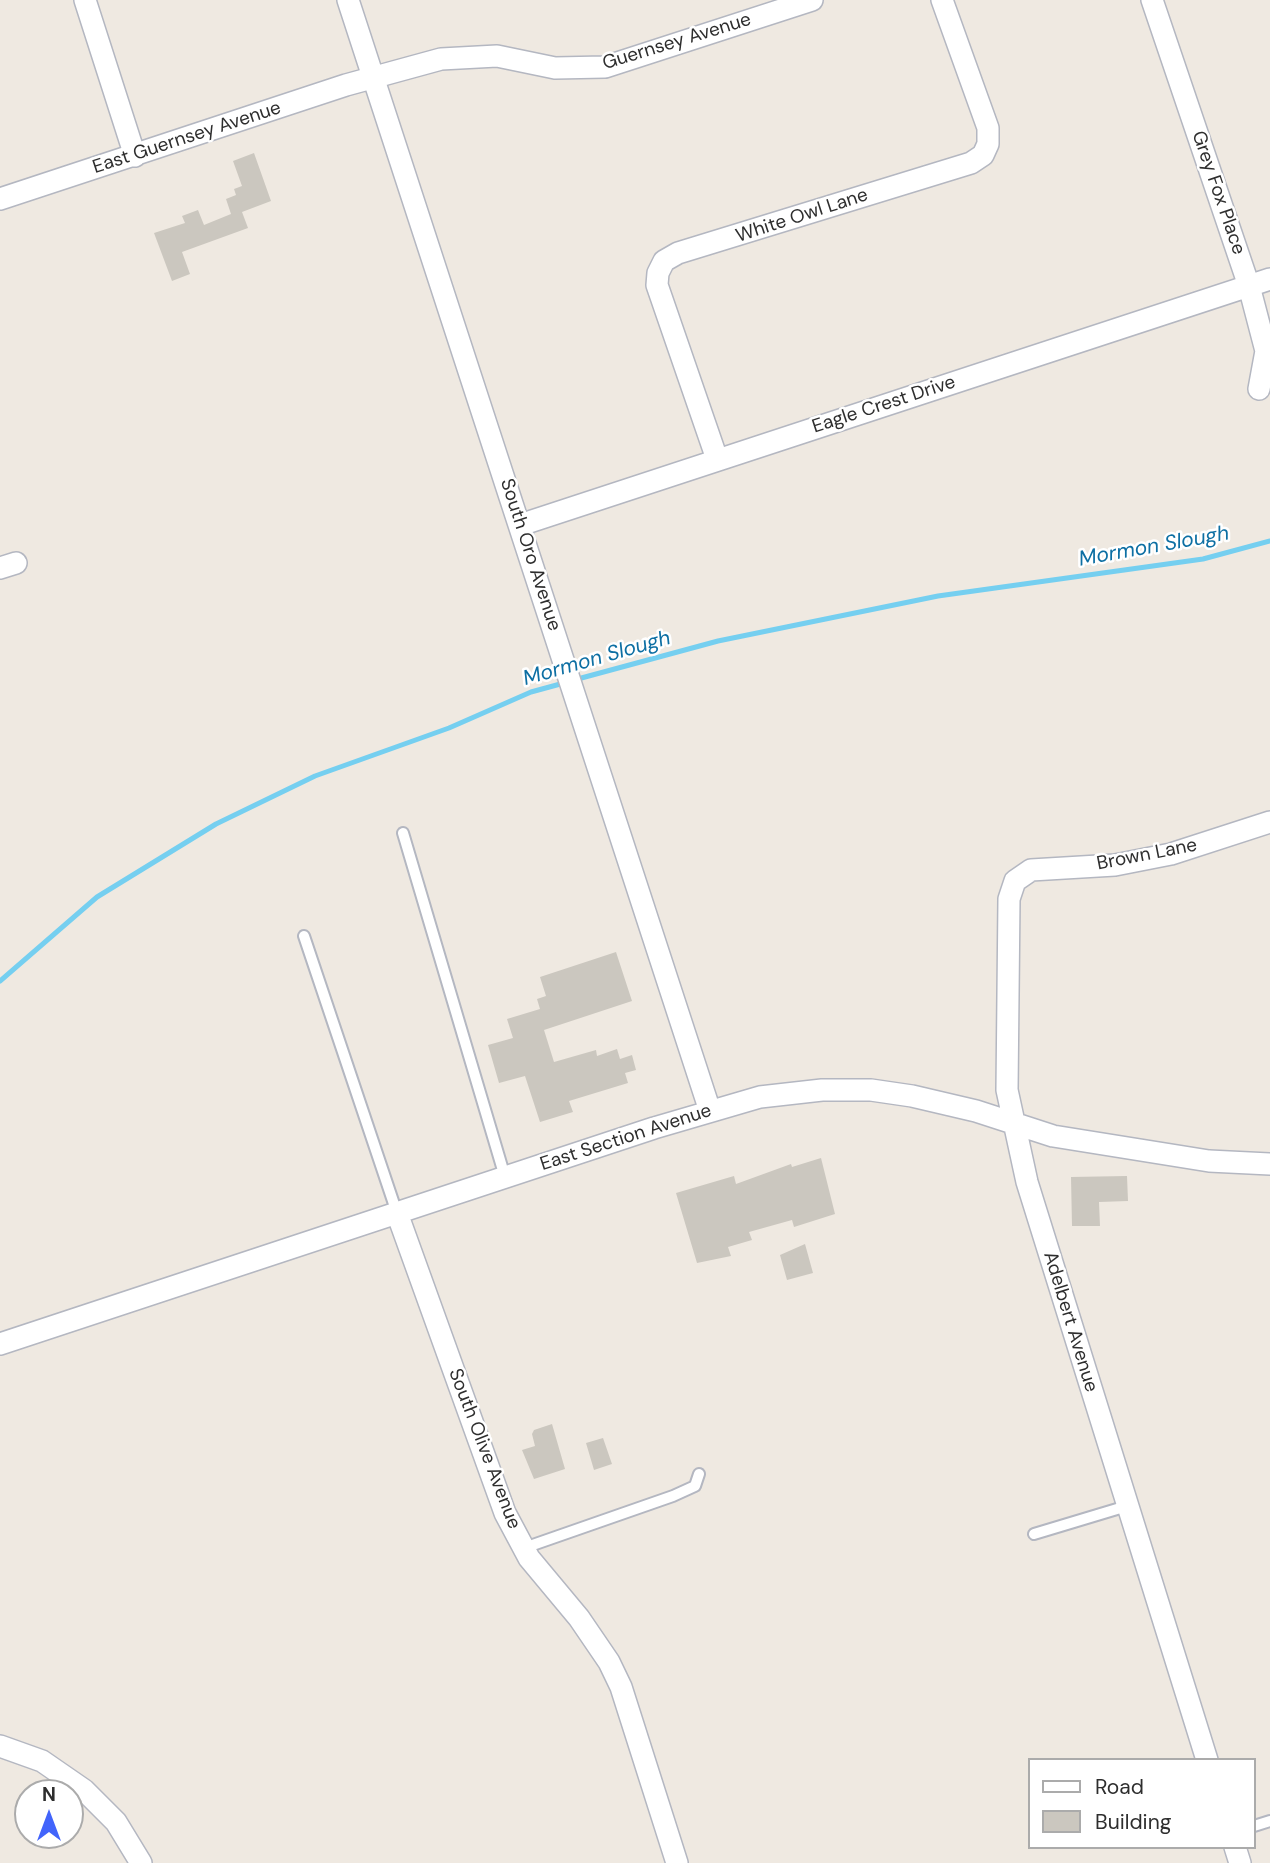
<!DOCTYPE html>
<style>
body{margin:0}
#map{position:relative;width:1270px;height:1863px;overflow:hidden;background:#efe9e1;font-family:"DM Sans",sans-serif}
canvas{display:block}
.legend{position:absolute;left:1028px;top:1758px;width:228px;height:91px;box-sizing:border-box;background:#fff;border:2px solid #ababab;margin:0;padding:9px 12px;list-style:none;font-size:21px;color:#2e2e2e}
.legend li{display:flex;align-items:center;gap:14px;height:35px}
.legend b{width:35px;border:2px solid #ababab}
.north{position:absolute;left:14px;top:1779px;width:70px;height:70px;box-sizing:border-box;background:#fff;border:2px solid #ababab;border-radius:50%;rotate:0deg;font-size:19px;font-weight:700;line-height:28px;text-align:center;color:#2e2e2e}
.north::after{content:'';display:block;margin:auto;width:24px;height:32px;background:#4264fb;clip-path:polygon(50% 0,100% 100%,50% 72%,0 100%)}
</style>
<div id="map">
<canvas width="1270" height="1863"></canvas>
<ul class="legend">
<li><b style="height:9px;background:#fff"></b>Road</li>
<li><b style="height:19px;background:#cbc7bf"></b>Building</li>
</ul>
<div class="north">N</div>
</div>
<script>
const ctx = document.querySelector('canvas').getContext('2d');
ctx.lineJoin = 'round';
const poly = rows => new Path2D(rows.map(r => 'M' + r).join(''));
function strokePath(path, color, width, dash) { ctx.strokeStyle = color; ctx.lineWidth = width; ctx.lineCap = dash ? 'butt' : 'round'; ctx.setLineDash(dash || []); ctx.stroke(path); }
function paint(path, color) { ctx.fillStyle = color; ctx.fill(path, 'evenodd'); }
function write(font, color, halo, rows, align = 'center') {
  ctx.font = font + ' "DM Sans",sans-serif'; ctx.lineWidth = 5; ctx.setLineDash([]); ctx.textBaseline = 'middle'; ctx.strokeStyle = halo; ctx.fillStyle = color; for (const [text, x, y, turn = 0] of rows) {
    ctx.save(); ctx.translate(x, y); ctx.rotate((+turn || 0) * Math.PI / 180); ctx.textAlign = isNaN(turn) ? turn : align; if (halo) ctx.strokeText(text, 0, 0); ctx.fillText(text, 0, 0); ctx.restore();
  }
}
strokePath(poly([
 [574,680,718,641,938,596,1203,559,1270,541],
 [0,981,97,897,216,824,315,776,449,728,531,692,564,683]
]), '#75cff0', 5);
paint(poly([
 [254,153,271,201,242,212,248,228,182,252,190,274,172,281,154,233,185,223,182,216,198,210,204,225,231,214,226,199,236,195,234,189,242,186,233,161],
 [616,952,632,1001,544,1030,554,1062,596,1050,597,1056,617,1049,620,1059,632,1055,636,1070,625,1073,628,1083,569,1101,573,1112,540,1122,525,1076,499,1083,488,1045,513,1038,507,1019,540,1009,537,999,546,996,540,977],
 [821,1158,835,1214,794,1227,792,1220,749,1232,752,1240,728,1247,731,1256,697,1263,676,1193,734,1176,736,1184,791,1164,792,1167],
 [1127,1176,1128,1201,1099,1202,1100,1226,1072,1226,1071,1177],
 [805,1244,813,1273,787,1280,780,1255],
 [552,1424,565,1469,534,1479,522,1450,535,1446,532,1434,534,1430],
 [603,1438,612,1464,594,1470,586,1443]
]), '#cbc7bf');
const service = poly([
 [403,833,505,1177],
 [304,936,397,1213],
 [1034,1534,1127,1506],
 [524,1548,673,1496,695,1486,699,1474],
 [1254,1826,1270,1821]
]);
const minor = poly([
 [85,0,135,156],
 [348,0,710,1111],
 [1152,0,1249,286,1266,351,1259,389],
 [0,199,346,85,441,59,497,56,555,68,605,67,812,0],
 [717,459,657,285,658,273,664,261,678,253,971,163,983,155,988,144,988,128,942,0],
 [520,525,1270,279],
 [0,568,16,563],
 [397,1213,505,1513,529,1558,579,1618,609,1662,621,1687,677,1863],
 [0,1344,654,1128,760,1097,822,1090,871,1090,912,1096,976,1111,1053,1136,1209,1161,1270,1164],
 [0,1746,42,1761,84,1790,116,1822,141,1863],
 [1207,1760,1027,1182,1007,1090,1009,899,1015,881,1031,870,1115,865,1171,854,1270,822],
 [1235,1847,1240,1863]
]);
strokePath(service, '#b4b7c1', 14);
strokePath(minor, '#b4b7c1', 24);
strokePath(service, '#fff', 10);
strokePath(minor, '#fff', 21);
write('19px', '#2e2e2e', '#fff', [
 ["Guernsey Avenue",677,42,-17],
 ["East Guernsey Avenue",187,138,-18],
 ["Grey Fox Place",1218,193,71],
 ["White Owl Lane",802,216,-18],
 ["Eagle Crest Drive",884,405,-18],
 ["South Oro Avenue",530,555,72],
 ["Brown Lane",1147,855,-11],
 ["East Section Avenue",626,1138,-18],
 ["Adelbert Avenue",1070,1322,73],
 ["South Olive Avenue",484,1449,69]
]);
write('italic 21px', '#0d6fa3', '#fff', [
 ["Mormon Slough",1154,547,-10],
 ["Mormon Slough",597,659,-16]
]);
</script>
